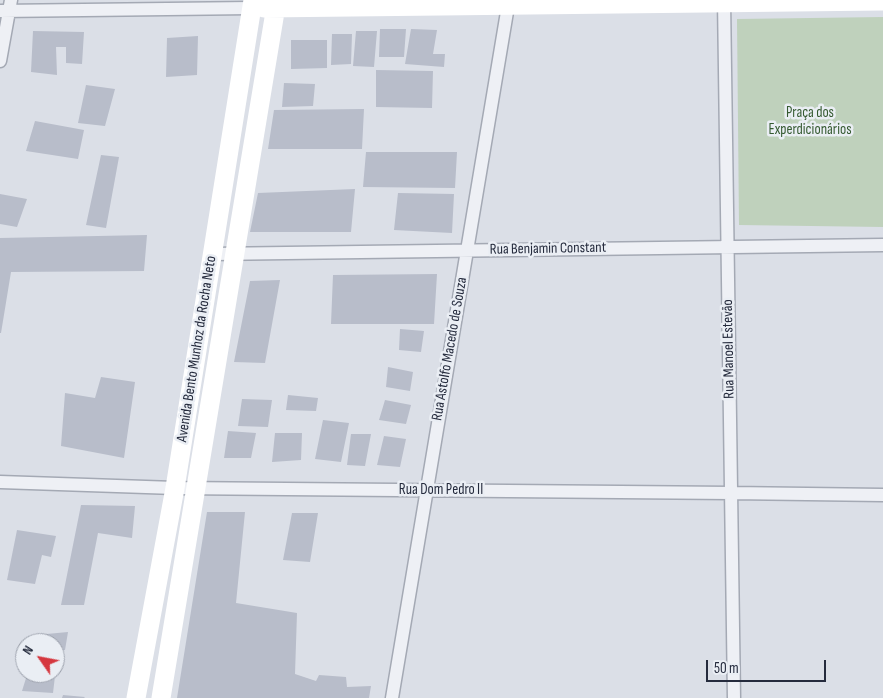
<!DOCTYPE html>
<meta charset="utf-8">
<style>
body{margin:0}
#map{position:relative;width:883px;height:698px;overflow:hidden;background:#dbdfe7;font-family:"Sofia Sans Condensed",sans-serif}
canvas{display:block}
.north{position:absolute;left:15px;top:633px;width:50px;height:50px;box-sizing:border-box;background:#eaeef4;border:1px solid #9ba0ab;border-radius:50%;rotate:303deg;font-size:14px;font-weight:700;line-height:20px;text-align:center;color:#252b3d}
.north::after{content:'';display:block;margin:auto;width:18px;height:22px;background:#d5373f;clip-path:polygon(50% 0,100% 100%,50% 72%,0 100%)}
.scale{position:absolute;left:706px;top:660px;width:120px;height:22px;box-sizing:border-box;border:2px solid #252b3d;border-top:0;padding-left:6px;font-size:15px;line-height:18px;white-space:nowrap;color:#252b3d;-webkit-text-stroke:4px #eaeef4;paint-order:stroke}
</style>
<div id="map">
<canvas width="883" height="698"></canvas>
<div class="north">N</div>
<div class="scale">50 m</div>
</div>
<script>
const ctx = document.querySelector('canvas').getContext('2d');
ctx.lineJoin = 'round';
function paint(path, color) { ctx.fillStyle = color; ctx.fill(path, 'evenodd'); }
const poly = rows => new Path2D(rows.map(r => 'M' + r).join(''));
function strokePath(path, color, width, dash) { ctx.strokeStyle = color; ctx.lineWidth = width; ctx.lineCap = dash ? 'butt' : 'round'; ctx.setLineDash(dash || []); ctx.stroke(path); }
function write(font, color, halo, rows, align = 'center') {
  ctx.font = font + ' "Sofia Sans Condensed",sans-serif'; ctx.lineWidth = 5; ctx.setLineDash([]); ctx.textBaseline = 'middle'; ctx.strokeStyle = halo; ctx.fillStyle = color; for (const [text, x, y, turn = 0] of rows) {
    ctx.save(); ctx.translate(x, y); ctx.rotate((+turn || 0) * Math.PI / 180); ctx.textAlign = isNaN(turn) ? turn : align; if (halo) ctx.strokeText(text, 0, 0); ctx.fillText(text, 0, 0); ctx.restore();
  }
}
paint(poly([
 [883,17,883,227,739,225,737,19]
]), '#bfd1bc');
paint(poly([
 [380,29,406,29,404,57,379,57],
 [411,29,437,30,433,54,445,54,444,67,405,64],
 [33,31,84,32,82,64,66,63,66,47,56,47,57,75,31,72],
 [356,31,377,31,374,67,353,66],
 [332,34,352,34,351,64,331,65],
 [198,36,197,75,166,77,167,38],
 [291,40,327,40,327,68,291,69],
 [376,70,433,71,432,108,376,107],
 [284,83,315,84,313,106,282,107],
 [86,85,115,89,105,126,78,123],
 [364,109,362,149,268,149,274,110],
 [35,121,84,130,78,159,26,151],
 [366,152,457,152,455,188,363,187],
 [101,155,119,157,106,228,86,225],
 [355,189,351,232,250,232,258,193],
 [398,193,454,194,452,233,394,230],
 [0,194,27,199,17,227,0,224],
 [147,235,144,271,11,272,1,333,0,333,0,238],
 [437,274,434,324,331,324,333,275],
 [280,280,265,363,234,362,250,281],
 [400,329,424,331,421,352,399,350],
 [388,367,413,372,410,391,386,387],
 [101,377,135,382,124,458,61,446,65,393,95,398],
 [288,395,318,398,316,411,286,410],
 [242,399,272,400,268,427,238,426],
 [385,400,411,405,406,424,379,420],
 [323,420,349,423,341,462,315,459],
 [228,431,256,433,251,458,224,458],
 [275,433,302,433,301,460,272,462],
 [351,434,371,434,365,466,347,465],
 [384,436,406,439,400,467,377,465],
 [81,505,135,506,132,538,98,533,84,605,61,605],
 [207,512,245,512,236,603,297,613,295,674,316,681,319,675,346,677,347,687,371,686,369,698,177,698],
 [292,513,318,513,310,562,283,560],
 [17,530,56,536,51,557,42,555,35,584,7,580],
 [68,632,65,650,57,652,56,660,55,660,55,643,36,643,36,635],
 [27,675,55,676,53,693,22,691],
 [63,695,85,697,84,698,62,698]
]), '#b8bdca');
const street = poly([
 [724,0,734,698],
 [0,11,251,8],
 [0,61,11,0],
 [212,254,883,245],
 [0,482,175,488,731,493,883,495],
 [392,698,509,0]
]);
strokePath(street, '#a4a9b4', 15);
strokePath(street, '#eef0f5', 12);
strokePath(poly([
 [264,8,883,1],
 [136,698,175,488,253,0],
 [161,698,277,0]
]), '#fff', 19);
write('15px', '#355a31', '#eaeef4', [
 ["Praça dos",810,113],
 ["Experdicionários",810,130]
]);
write('15px', '#252b3d', '#eaeef4', [
 ["Rua Benjamin Constant",548,249,-1],
 ["Avenida Bento Munhoz da Rocha Neto",197,349,-81],
 ["Rua Astolfo Macedo de Souza",450,349,-80],
 ["Rua Manoel Estevão",729,349,-91],
 ["Rua Dom Pedro II",441,490]
]);
</script>
